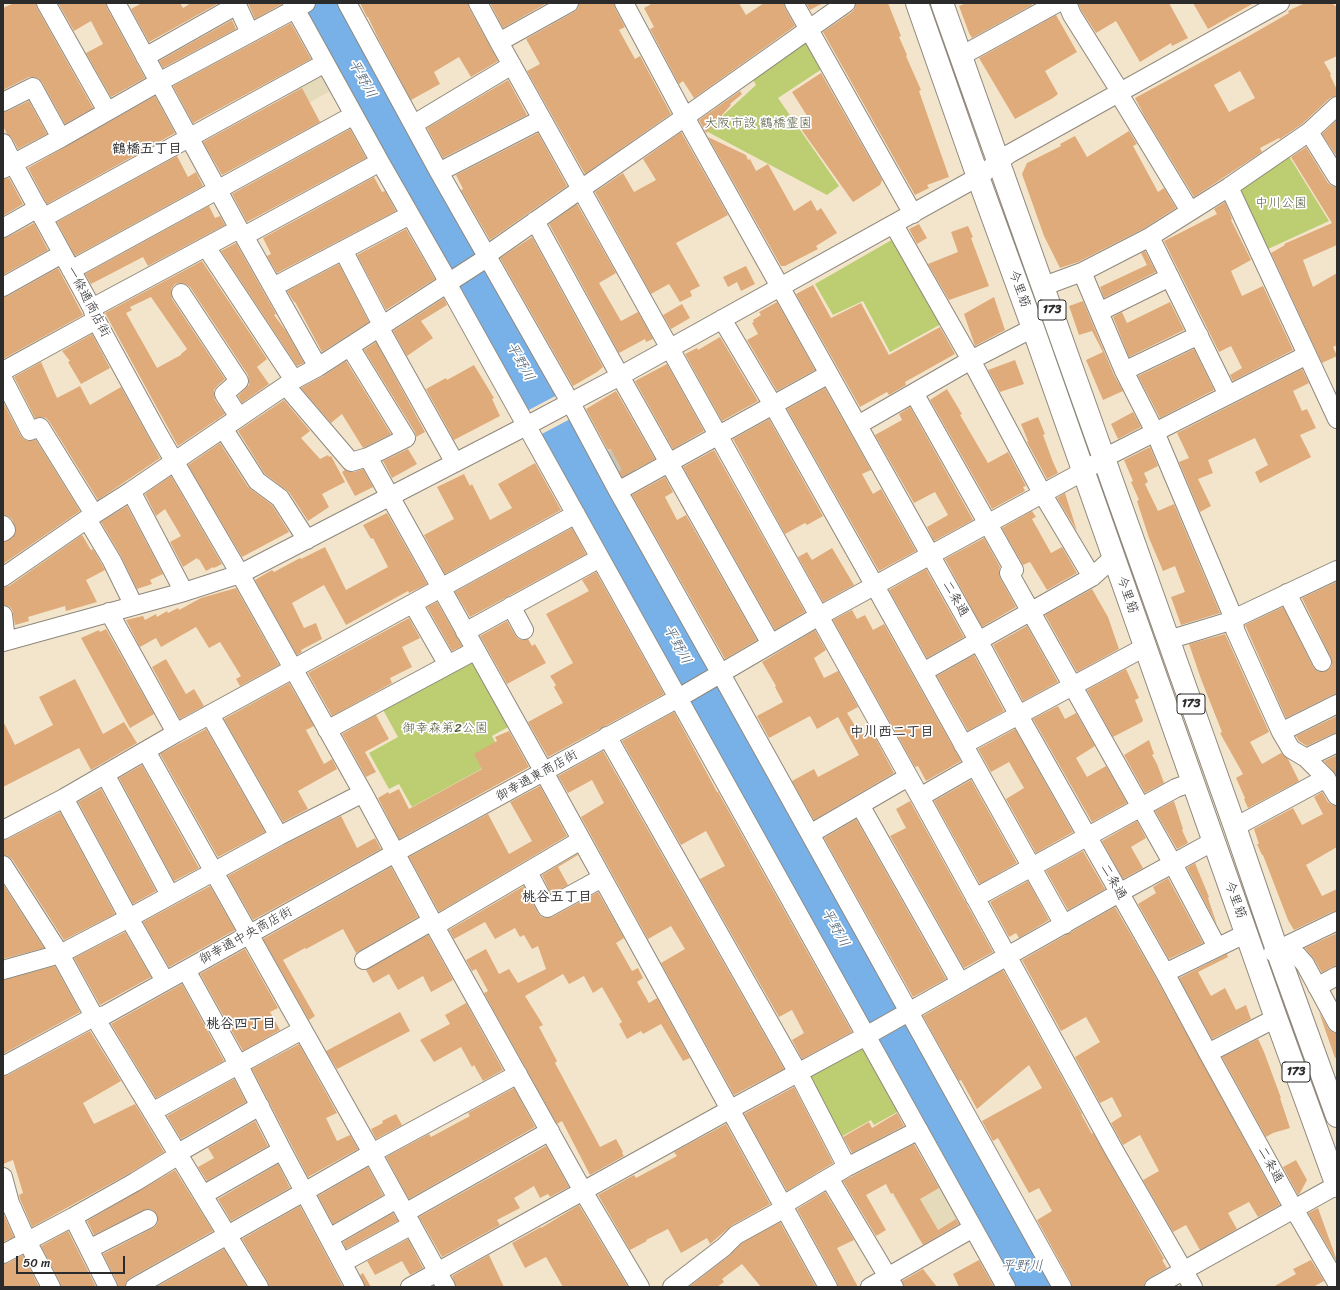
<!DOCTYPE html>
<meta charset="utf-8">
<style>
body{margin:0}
#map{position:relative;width:1340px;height:1290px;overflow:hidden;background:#f3e5cc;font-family:Sriracha,sans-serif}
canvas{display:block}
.frame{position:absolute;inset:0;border:4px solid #2b2b2b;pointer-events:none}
.scale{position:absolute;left:16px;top:1256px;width:109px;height:18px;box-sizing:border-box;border:2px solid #2b2b2b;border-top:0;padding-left:5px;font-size:12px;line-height:14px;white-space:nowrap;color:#2b2b2b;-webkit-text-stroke:3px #fff;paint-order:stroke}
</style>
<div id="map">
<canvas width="1340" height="1290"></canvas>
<div class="frame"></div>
<div class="scale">50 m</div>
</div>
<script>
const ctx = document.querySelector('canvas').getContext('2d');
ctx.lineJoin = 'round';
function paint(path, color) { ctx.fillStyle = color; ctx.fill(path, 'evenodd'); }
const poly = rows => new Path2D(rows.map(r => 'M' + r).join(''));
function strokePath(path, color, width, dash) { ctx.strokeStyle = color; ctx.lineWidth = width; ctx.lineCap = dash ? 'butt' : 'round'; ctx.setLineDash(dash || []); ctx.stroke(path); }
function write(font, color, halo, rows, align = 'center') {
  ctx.font = font + ' Sriracha,"Klee One",sans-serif'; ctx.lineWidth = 3.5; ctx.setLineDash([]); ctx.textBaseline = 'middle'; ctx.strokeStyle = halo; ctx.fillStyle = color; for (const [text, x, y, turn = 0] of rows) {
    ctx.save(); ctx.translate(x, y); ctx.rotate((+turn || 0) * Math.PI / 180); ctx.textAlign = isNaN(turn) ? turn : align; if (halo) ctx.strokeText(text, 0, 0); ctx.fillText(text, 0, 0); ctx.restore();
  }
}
paint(poly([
 [321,67,334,89,296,110,284,87],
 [933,1171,960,1217,919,1240,893,1195]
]), '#e5daba');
paint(poly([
 [620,444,636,472,621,480,605,453]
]), '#c7c4b8');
paint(poly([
 [808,38,825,67,778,98,839,186,827,195,706,131,756,85,751,76],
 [1287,153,1329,221,1268,249,1240,193,1240,186],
 [895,238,943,323,890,352,863,301,833,315,815,284],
 [475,657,512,725,492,736,503,757,412,807,399,784,389,789,369,753,398,737,382,708],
 [866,1045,901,1110,874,1125,871,1120,839,1138,805,1075]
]), '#bcce71');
paint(poly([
 [298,3,342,3,1056,1287,1012,1287]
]), '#77b1e8');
paint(poly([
 [561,393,574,417,538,436,525,412]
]), '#f3e5cc');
paint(poly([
 [14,3,36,3,37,8,93,108,65,124,42,82,38,78,33,77,29,77,3,90,3,8],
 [58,3,106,3,107,8,145,78,111,97,86,53,103,44,91,21,74,31],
 [142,3,180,3,183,8,191,3,219,3,149,42,131,9],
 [248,3,282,3,282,4,255,19],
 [360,3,468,3,469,8,498,61,471,77,459,57,434,72,440,84,411,100,378,38,368,17,367,17],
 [492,3,547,3,503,28,491,5],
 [579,3,614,3,615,8,625,27,619,30,635,59,640,56,671,114,585,174,527,71,540,64,526,39,574,12,578,8],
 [653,3,739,3,746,15,764,3,784,3,785,8,795,26,694,98,683,81,679,84,650,29,654,27,644,8],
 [806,3,823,3,810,10],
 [856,3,888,3,901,36,899,37,907,55,906,56,921,90,919,91,949,177,927,185,929,188,915,195,823,32,852,12,855,8],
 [966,3,1031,3,1032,5,972,38,969,33,959,6],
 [1078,3,1169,3,1188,38,1172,46,1171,43,1140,62,1116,21,1096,33,1081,10],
 [1193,3,1254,3,1208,29],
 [1305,3,1331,3,1337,7,1337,56,1324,62,1331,74,1330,75,1337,90,1337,96,1330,98,1302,124,1280,139,1279,138,1260,148,1262,152,1194,197,1145,117,1135,98,1242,40,1289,13,1288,11],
 [1240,71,1255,98,1229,112,1214,85],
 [1056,15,1077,52,1045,71,1058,94,1053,98,1015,119,979,58],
 [232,20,236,29,163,68,159,61],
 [291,23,311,59,193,123,173,86],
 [821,73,882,180,880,185,853,202,801,129,811,122,792,92],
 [508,80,527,115,443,158,427,128],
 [302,88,320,122,222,175,203,142],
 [740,91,742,94,730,104,731,105,706,133,699,120],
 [155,96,175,133,47,204,28,168],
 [29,101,47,134,18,149,12,138,7,134,3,126,3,112,8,111],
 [1337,120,1337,157,1322,134],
 [350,129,366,158,247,222,232,194],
 [1129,131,1137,144,1133,146,1158,192,1164,188,1176,208,1143,229,1078,262,1060,268,1044,236,1022,174,1027,163,1061,146,1060,144,1075,136,1087,157],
 [681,132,728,215,676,243,700,286,690,291,692,296,680,302,669,284,651,294,595,192,623,173,634,192,656,180,643,159],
 [538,133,567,186,490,240,461,190,463,189,456,175],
 [708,137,746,155,748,160,750,159,756,171,768,164,794,211,811,200,817,211,821,208,837,233,816,246,818,249,785,266,781,266],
 [1306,147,1328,183,1332,186,1337,187,1337,245,1303,260,1313,287,1337,273,1337,345,1333,347,1337,356,1322,363,1271,253,1285,245,1284,244,1332,223,1291,157],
 [177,156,188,177,196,172,203,186,75,256,57,222],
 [374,177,382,192,385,191,396,211,277,273,267,256,271,254,263,238],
 [9,178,23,204,3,216,3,179],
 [1225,202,1232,219,1231,220,1251,260,1231,271,1242,296,1263,286,1293,350,1233,381,1230,375,1242,368,1231,346,1219,352,1164,241,1217,214,1214,209],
 [577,204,616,273,599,283,621,321,638,312,653,339,646,342,645,339,619,353,549,224],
 [209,206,215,218,220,216,225,225,148,266,143,257,91,284,85,274],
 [34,223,48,250,3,275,3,238,8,237],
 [919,224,927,238,917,244,909,229],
 [968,226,973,237,971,238,989,286,949,300,928,264,958,252,951,232],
 [406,229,435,279,386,310,357,255],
 [532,237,603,367,597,372,573,386,500,258],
 [236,243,276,314,274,315,286,331,304,363,297,366,221,251],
 [1145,251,1156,272,1104,298,1100,287,1147,265,1141,253],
 [202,261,267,359,257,367,269,384,242,403,238,396,249,385,249,380,248,375,190,287,186,284,181,283,175,284,172,288,171,293,172,299,225,379,217,386,214,390,214,395,215,400,225,414,178,446,105,313],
 [151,297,187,349,181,354,181,355,157,368,126,313,132,310,130,307],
 [339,264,369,322,322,352,295,302,294,302,287,291],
 [746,266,755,284,741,291,737,282,728,287,723,277],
 [58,268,83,315,3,359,3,297,8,296],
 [813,285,831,318,861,303,889,355,940,327,955,354,905,382,906,385,889,395,887,392,860,407,796,294],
 [994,297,1005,330,975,346,964,314],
 [444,298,447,305,421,321,433,338,407,356,393,331],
 [1083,301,1114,375,1123,391,1103,400,1086,360,1103,352,1092,331,1079,335,1069,306],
 [777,302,815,370,777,391,747,340,758,334,752,323,754,322,753,320,761,315,759,312],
 [1170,302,1184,330,1129,357,1113,317,1122,312,1127,323],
 [682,304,690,318,671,329,663,315],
 [92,334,110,368,81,384,68,362,70,361,62,351],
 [720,337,758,401,722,421,685,354,697,348,698,350],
 [376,342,425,432,416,437,415,432,364,350],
 [1194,349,1214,390,1160,418,1138,376],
 [1015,360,1024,384,1000,392,988,370],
 [346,361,391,434,363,448,342,414,331,423,301,388,323,376],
 [41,362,57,398,80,386,90,405,121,387,160,458,98,500,49,421,46,418,41,417,35,418,14,377],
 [667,364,704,431,673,449,635,381],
 [474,365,494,398,492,399,500,416,454,440,426,389,446,378,447,380],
 [1302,369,1309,383,1293,391,1302,411,1307,409,1316,428,1300,435,1311,457,1260,483,1255,472,1268,465,1255,438,1208,460,1213,473,1198,479,1211,506,1200,512,1179,462,1189,458,1177,433],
 [825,388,871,470,862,474,873,494,881,489,916,551,879,571,787,409],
 [947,389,962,414,960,415,988,463,1008,452,1026,486,1023,487,1025,491,992,509,930,400],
 [616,391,655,459,622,477,619,471,622,470,611,449,608,450,586,409],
 [284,400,310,431,301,438,320,459,328,455,329,457,331,456,345,482,322,494,329,507,308,521,289,492,265,474,238,431],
 [3,402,21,436,24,439,28,441,36,440,80,511,3,564,3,542,12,538,15,534,16,530,12,519,8,516,3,515],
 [910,407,973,520,934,541,927,527,948,515,935,492,914,503,875,435,902,420,899,414],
 [1133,412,1141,427,1118,439,1111,424],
 [1038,417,1045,434,1043,435,1053,462,1058,473,1047,479,1027,442,1028,441,1021,424],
 [769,419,823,516,807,525,805,523,785,534,733,439],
 [220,443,248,487,272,505,289,532,242,557,188,465],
 [1150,447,1158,466,1144,473,1148,482,1145,484,1158,511,1174,504,1220,613,1181,625,1171,597,1185,592,1175,566,1163,571,1149,538,1137,501,1139,500,1131,482,1133,481,1124,460],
 [408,449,417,464,392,478,383,461],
 [714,450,805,612,775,630,683,467],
 [535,463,561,510,445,574,424,535,454,519,437,487,464,474,470,486,472,484,490,520,512,508,498,484],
 [363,469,373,487,355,496,342,472,345,470,348,472,354,472],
 [171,476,222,564,214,568,213,567,206,571,199,559,198,560,197,558,183,567,170,542,181,536,165,509,156,516,145,494],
 [665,477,673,492,665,497,677,520,686,515,757,640,725,659,632,495],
 [1065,493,1077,531,1057,498],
 [127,506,163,574,150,580,152,584,137,589,121,556,101,522],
 [1032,511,1036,517,1032,519,1051,553,1062,547,1077,573,1047,590,1030,562,1023,565,1002,528],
 [387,513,427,584,409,593,408,591,346,625,324,585,292,603,304,628,316,623,322,639,301,650,302,652,297,655,255,580,272,570,274,572,300,558,301,559,325,547,346,590,388,567,373,538,371,539,363,525],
 [572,528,586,554,470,617,455,592],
 [82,535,91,550,93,549,105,570,86,580,97,602,66,611,65,606,28,617,29,621,15,625,12,609,8,606,3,605,3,587,9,586],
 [984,538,1000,567,999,573,1000,578,1016,607,982,627,945,559],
 [832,548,854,585,823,602,798,557,807,552,812,560],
 [926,569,964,637,927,658,889,590],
 [596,572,664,694,548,757,528,722,563,703,554,687,556,685,550,676,573,663,546,614,589,591,582,580],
 [1336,582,1337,585,1337,694,1332,695,1286,718,1245,625,1283,607,1313,667,1317,671,1321,672,1326,671,1331,667,1332,663,1331,658,1302,598],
 [236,588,279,665,240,686,236,679,241,676,220,642,209,648,196,627,161,647,156,638,140,647,126,620,143,616,145,620,156,614,157,617,167,611,168,613,178,608,179,610,201,598],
 [1092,589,1108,617,1119,649,1077,672,1045,615],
 [437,602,462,646,452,651,427,607],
 [852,610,857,619,865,615,873,630,884,624,961,761,926,781,918,766,915,767,833,620],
 [409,618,420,638,402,647,412,667,390,678,392,683,332,716,308,673],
 [507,621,515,635,518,639,523,640,528,639,532,646,535,644,546,663,507,684,480,636],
 [1027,626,1058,682,1023,701,993,645],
 [106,629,154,714,130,728,81,638,99,630,100,632],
 [815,630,826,650,814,658,824,678,838,671,858,707,847,713,861,735,871,730,894,773,814,820,792,781,814,769,818,777,859,755,838,717,817,729,810,716,769,738,757,716,783,702,775,687,776,686,762,662],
 [1225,634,1269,732,1250,742,1262,764,1281,753,1288,759,1299,781,1248,808,1244,799,1245,798,1236,778,1243,774,1220,733,1222,732,1201,679,1189,644],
 [974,655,1004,711,968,731,937,676],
 [166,659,186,694,194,689,204,706,180,719,152,667],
 [1126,669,1139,698,1135,700,1143,720,1142,722,1113,737,1087,690],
 [75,679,103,734,124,722,137,743,91,770,79,748,3,787,3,721,15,745,53,725,39,697],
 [289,683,314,726,306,730,324,764,332,759,337,769,298,791,308,809,283,822,224,719],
 [1058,706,1065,719,1076,713,1095,746,1076,758,1087,777,1106,766,1127,803,1092,822,1033,719],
 [674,712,717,792,718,792,852,1032,802,1059,792,1040,804,1033,792,1010,779,1017,700,879,725,866,706,831,681,845,622,741],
 [376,715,389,739,365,752,376,772,366,777,342,734],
 [1337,716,1337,733,1332,734,1307,746,1299,741,1296,736],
 [206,729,265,832,218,857,160,754],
 [1015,729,1073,832,1036,853,1006,799,1024,788,1009,762,991,772,978,749],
 [509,731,529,767,399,839,378,798,388,792,389,794,399,789,409,809,482,769,474,754,497,741,495,737],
 [1149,740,1154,754,1152,755,1157,764,1164,783,1145,793,1124,755],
 [603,751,784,1069,734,1095,661,963,685,949,671,926,648,939,581,817,604,803,592,780,568,793,558,776],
 [1337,755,1337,776,1324,761],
 [142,765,199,868,174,881,119,778],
 [971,780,1017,863,980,884,934,801],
 [540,786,567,836,439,912,409,857,488,814,509,854,532,841,510,802],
 [101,789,156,891,133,904,78,802],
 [1322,792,1328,802,1332,805,1337,806,1337,847,1306,865,1322,896,1337,889,1337,911,1332,912,1294,930,1288,920,1263,855,1262,855,1257,844,1259,844,1254,829,1293,808,1302,825,1323,814,1314,797],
 [910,801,993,952,964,968,890,836,906,828,896,809],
 [1174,801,1183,829,1182,830,1188,843,1177,849,1155,811],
 [60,812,115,914,64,940,12,859,8,856,3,855,3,840,8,839],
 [341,816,357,848,375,838,381,849,253,920,228,876,284,845],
 [856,819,946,979,913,997,824,838],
 [1137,821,1146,838,1131,847,1143,868,1123,879,1102,841],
 [1083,851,1105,889,1068,910,1046,871],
 [577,854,578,855,558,867,568,885,551,894,542,875],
 [1195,863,1209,897,1208,898,1217,925,1187,868],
 [391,867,418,917,356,953,343,929,306,949,305,948,283,960,315,1016,309,1020,263,939],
 [1168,878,1203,943,1169,959,1138,904,1156,893,1153,887],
 [1028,881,1049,920,1019,938,1016,933,1009,937,990,902],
 [3,884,44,948,3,959],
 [210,886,235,930,169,967,143,922],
 [524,886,538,913,541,917,546,918,552,917,598,892,624,938,616,943,632,971,638,968,643,978,637,982,649,1003,657,998,690,1058,683,1061,661,1024,643,1034,641,1031,627,1039,619,1024,622,1022,602,987,593,993,584,976,569,984,563,974,525,996,543,1025,539,1027,557,1061,555,1063,600,1147,616,1139,623,1152,622,1153,624,1156,590,1175,562,1121,557,1124,484,993,488,991,476,969,472,971,466,960,486,949,499,974,509,969,518,983,546,969,538,946,532,949,524,935,520,937,515,928,495,939,485,922,454,939,449,930],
 [1115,907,1156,978,1280,1205,1258,1217,1249,1202,1228,1213,1237,1229,1200,1250,1186,1225,1173,1232,1143,1180,1159,1171,1140,1135,1123,1145,1111,1123,1122,1116,1112,1097,1100,1103,1075,1057,1100,1042,1086,1017,1061,1031,1022,960],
 [125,932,151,977,100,1005,74,958],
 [1337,933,1337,966,1332,967,1322,973,1314,959,1305,948],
 [428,935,453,980,431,992,423,976,398,990,389,974,373,983,366,970],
 [245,949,278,1008,270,1012,280,1030,243,1051,200,974],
 [1227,954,1228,957,1198,972,1211,996,1225,988,1236,1010,1246,1005,1251,1019,1212,1039,1179,978],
 [55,966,80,1012,3,1054,3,980],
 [1003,970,1082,1114,1081,1114,1092,1134,1093,1133,1164,1259,1162,1260,1167,1268,1149,1278,1145,1282,1144,1287,1072,1287,1071,1282,1037,1220,1052,1211,1039,1188,1029,1193,998,1138,993,1141,982,1121,1042,1088,1029,1065,977,1109,961,1080,959,1081,923,1016],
 [182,984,224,1061,156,1098,111,1024],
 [466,1003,503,1070,483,1081,474,1065,472,1067,461,1047,434,1062,420,1040,450,1024,445,1015],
 [400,1012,410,1031,337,1069,326,1051],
 [1319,1012,1328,1028,1332,1032,1337,1033,1337,1057,1335,1058],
 [90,1031,121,1081,83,1103,94,1124,135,1104,164,1152,130,1173,32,1227,20,1199,19,1195,23,1193,13,1160,3,1164,3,1076,8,1075],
 [1258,1039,1264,1052,1281,1098,1280,1098,1290,1128,1273,1133,1266,1137,1222,1057],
 [299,1044,337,1113,326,1118,337,1141,350,1135,358,1149,308,1177,252,1069],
 [234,1079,246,1102,181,1139,167,1116],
 [794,1087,833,1163,787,1191,744,1114],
 [514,1088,535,1127,409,1199,386,1157,429,1134,431,1137,470,1116,468,1113],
 [897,1113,904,1126,852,1153,843,1137,869,1122,872,1128],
 [396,1114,402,1125,376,1139,371,1129,383,1123,382,1121],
 [255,1121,268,1146,207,1181,198,1167,214,1158,208,1148],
 [726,1124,770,1204,731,1226,710,1244,707,1238,681,1253,668,1229,646,1240,647,1241,630,1250,598,1195,634,1175,636,1178,677,1156,674,1152],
 [914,1144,939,1188,920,1199,938,1230,956,1219,959,1224,923,1245,893,1193,891,1194,886,1184,866,1195,886,1230,876,1236,843,1181],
 [546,1146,569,1187,550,1197,548,1194,540,1198,534,1186,514,1198,520,1208,497,1220,500,1225,442,1257,419,1217],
 [1296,1160,1307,1180,1300,1193,1298,1195,1283,1167],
 [278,1164,290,1188,231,1221,218,1199],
 [368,1167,383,1195,333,1224,318,1196],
 [175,1170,213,1231,130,1278,126,1282,125,1287,118,1287,117,1282,103,1254,153,1228,157,1224,158,1220,157,1215,153,1210,149,1209,144,1210,94,1235,87,1221],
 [825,1192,854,1240,837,1248,858,1287,838,1287,837,1282,797,1209],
 [579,1205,628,1287,563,1287,546,1257,525,1268,512,1243,541,1227,541,1228],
 [300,1206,333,1268,343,1287,269,1287,268,1282,242,1239],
 [1318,1208,1336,1258,1337,1262,1308,1213],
 [3,1213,14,1237,3,1242],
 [393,1213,398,1221,346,1249,343,1242],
 [780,1222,816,1287,761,1287,742,1264,722,1279,724,1282,717,1287,689,1287,730,1255,742,1243],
 [68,1231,96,1287,61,1287,60,1282,41,1246],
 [408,1239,423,1268,410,1275,402,1261,375,1275,367,1261],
 [224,1249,247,1287,156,1287],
 [23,1255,39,1287,3,1287,3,1264,8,1263],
 [489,1255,504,1287,456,1287,452,1276],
 [979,1260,994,1287,959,1287,953,1274],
 [1311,1260,1324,1281,1313,1287,1273,1287,1296,1274,1293,1269],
 [923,1269,937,1287,904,1287,902,1281],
 [363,1273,371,1287,365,1287,360,1275]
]), '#e0ab7a');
const minor = poly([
 [46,3,107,111],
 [116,3,239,229,244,236,318,367],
 [292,3,380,162,444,274,447,283,1006,1287],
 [347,3,439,172,574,409,618,491,721,674,1062,1287],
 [478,3,499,42,920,797,1115,1152,1193,1287],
 [624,3,685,117,978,640,1018,714,1165,973,1208,1053,1294,1209,1337,1283],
 [794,3,913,214],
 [1067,3,1072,15,1121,93],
 [499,42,569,3],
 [961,56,1057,3],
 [145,57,237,5,250,33],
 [1119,94,1190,211],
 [3,102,33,87,61,138],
 [414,124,512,65],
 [1309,132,1337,177],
 [3,143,13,163,92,308,96,320,159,435,240,574,363,793,432,921,583,1191,640,1287],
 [3,169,61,138,159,82,306,3],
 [439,172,542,119],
 [1229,187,1337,419],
 [43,218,325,63],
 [535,221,620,376,771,644],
 [894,225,971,360,1042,493,1092,577],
 [3,228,38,208],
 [244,236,380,162],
 [1150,237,1228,395],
 [206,247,294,380],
 [343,250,382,325],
 [71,270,354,115],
 [1082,272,1124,371,1155,432,1234,619,1235,630,1281,732,1291,749,1306,758,1326,778,1337,796],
 [1044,286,1082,272,1148,238,1229,187,1309,132,1337,106],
 [3,287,62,254],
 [273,287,410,215],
 [181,293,239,381,224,394,239,417],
 [92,308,239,229],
 [1099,312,1170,277],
 [722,319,773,405,875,586,1064,925],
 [379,327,455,463],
 [350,347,406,438,368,457,544,772,828,1287],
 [3,371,96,320],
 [1124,371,1199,335],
 [3,379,30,431,40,427,94,514],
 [286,386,351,462,368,457],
 [914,393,1014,570,1009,573,1173,864,1217,947],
 [858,425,971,360,1033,328],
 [223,428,257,481,280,498,307,540],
 [131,491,184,592],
 [618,491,829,374],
 [87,519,112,561,134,606],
 [3,525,6,530,3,532],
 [3,577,87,519,131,491,294,380,318,367,485,259,487,255,581,189,685,117,846,3],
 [1287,593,1322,662],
 [413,604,448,665],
 [511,606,524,630],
 [109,612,176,733],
 [3,615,6,641],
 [465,632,600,558],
 [1168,640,1227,622,1337,570],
 [3,642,184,592,240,574,528,425,620,376,978,177,1009,154,1280,3],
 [923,672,1092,577,1114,557],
 [210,715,279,836],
 [327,730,476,650],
 [1281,732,1337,704],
 [607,736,801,1078,847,1167],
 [963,745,1145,647],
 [146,751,372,1153,446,1287],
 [1306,758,1337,743],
 [105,774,170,895],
 [920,797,974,766],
 [64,798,129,918,165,981],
 [860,805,960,982],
 [1235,827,1326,778],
 [3,830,64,798,176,733,576,514],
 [810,834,908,777],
 [3,865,60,954,95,1018,259,1287],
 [528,872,547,908,602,878],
 [975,898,1176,788,1193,782],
 [435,926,581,840],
 [1277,950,1297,955,1305,964,1337,1023],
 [1273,952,1337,921],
 [364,960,432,921],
 [3,970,60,954,129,918,279,836,363,793],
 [186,970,238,1064,282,1150,355,1287],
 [1165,973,1247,933],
 [1317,987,1337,976],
 [1208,1053,1276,1018],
 [3,1066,88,1020,105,1015,395,853,682,696,819,616,1084,471,1104,458,1307,355],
 [152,1112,302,1030],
 [3,1177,10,1203,27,1241,51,1287],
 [829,1178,894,1287],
 [203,1195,282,1150],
 [783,1205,847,1167,919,1130],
 [405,1213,550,1131],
 [73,1217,108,1287],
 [329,1238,397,1199],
 [89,1249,148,1219],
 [3,1254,73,1217,135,1182,174,1158,178,1153,260,1106],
 [342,1263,412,1225],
 [135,1287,304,1192,372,1153,518,1074],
 [410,1287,729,1110,866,1036,1119,893,1214,841],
 [672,1287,724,1247,736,1235,785,1208],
 [870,1287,973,1228],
 [1154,1287,1337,1185]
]);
const major = poly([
 [917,3,978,177,1033,328,1276,1018,1337,1186],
 [942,3,1235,827,1277,950,1337,1116]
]);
strokePath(minor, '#8f887c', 20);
strokePath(major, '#8f887c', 24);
strokePath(minor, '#fff', 18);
strokePath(major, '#fff', 22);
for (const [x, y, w] of [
 [1052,310,28],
 [1191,704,28],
 [1296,1072,28]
]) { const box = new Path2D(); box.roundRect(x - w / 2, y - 10, w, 20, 3); ctx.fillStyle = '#fff'; ctx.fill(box); strokePath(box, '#2b2b2b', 1); }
write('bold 12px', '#2b2b2b', null, [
 ["173",1052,310],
 ["173",1191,704],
 ["173",1296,1072]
]);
write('13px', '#565c40', '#fff', [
 ["大阪市設 鶴橋霊園",758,124],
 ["中川公園",1281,204],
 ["御幸森第2公園",445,729]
]);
write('13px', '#2b2b2b', '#fff', [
 ["今里筋",1019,289,70],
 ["一條通商店街",88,302,62],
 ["今里筋",1127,595,71],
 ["二条通",955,599,60],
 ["御幸通東商店街",537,776,-29],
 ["二条通",1113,882,60],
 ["今里筋",1235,900,70],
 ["御幸通中央商店街",246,936,-29],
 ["二条通",1270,1165,61]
]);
write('italic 14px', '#465a6d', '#fff', [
 ["平野川",362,79,61],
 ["平野川",520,362,61],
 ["平野川",677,645,61],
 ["平野川",835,928,61],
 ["平野川",1022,1266]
]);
write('bold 14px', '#2b2b2b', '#fff', [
 ["鶴橋五丁目",147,149],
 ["中川西二丁目",892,732],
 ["桃谷五丁目",557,897],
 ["桃谷四丁目",241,1024]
]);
</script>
